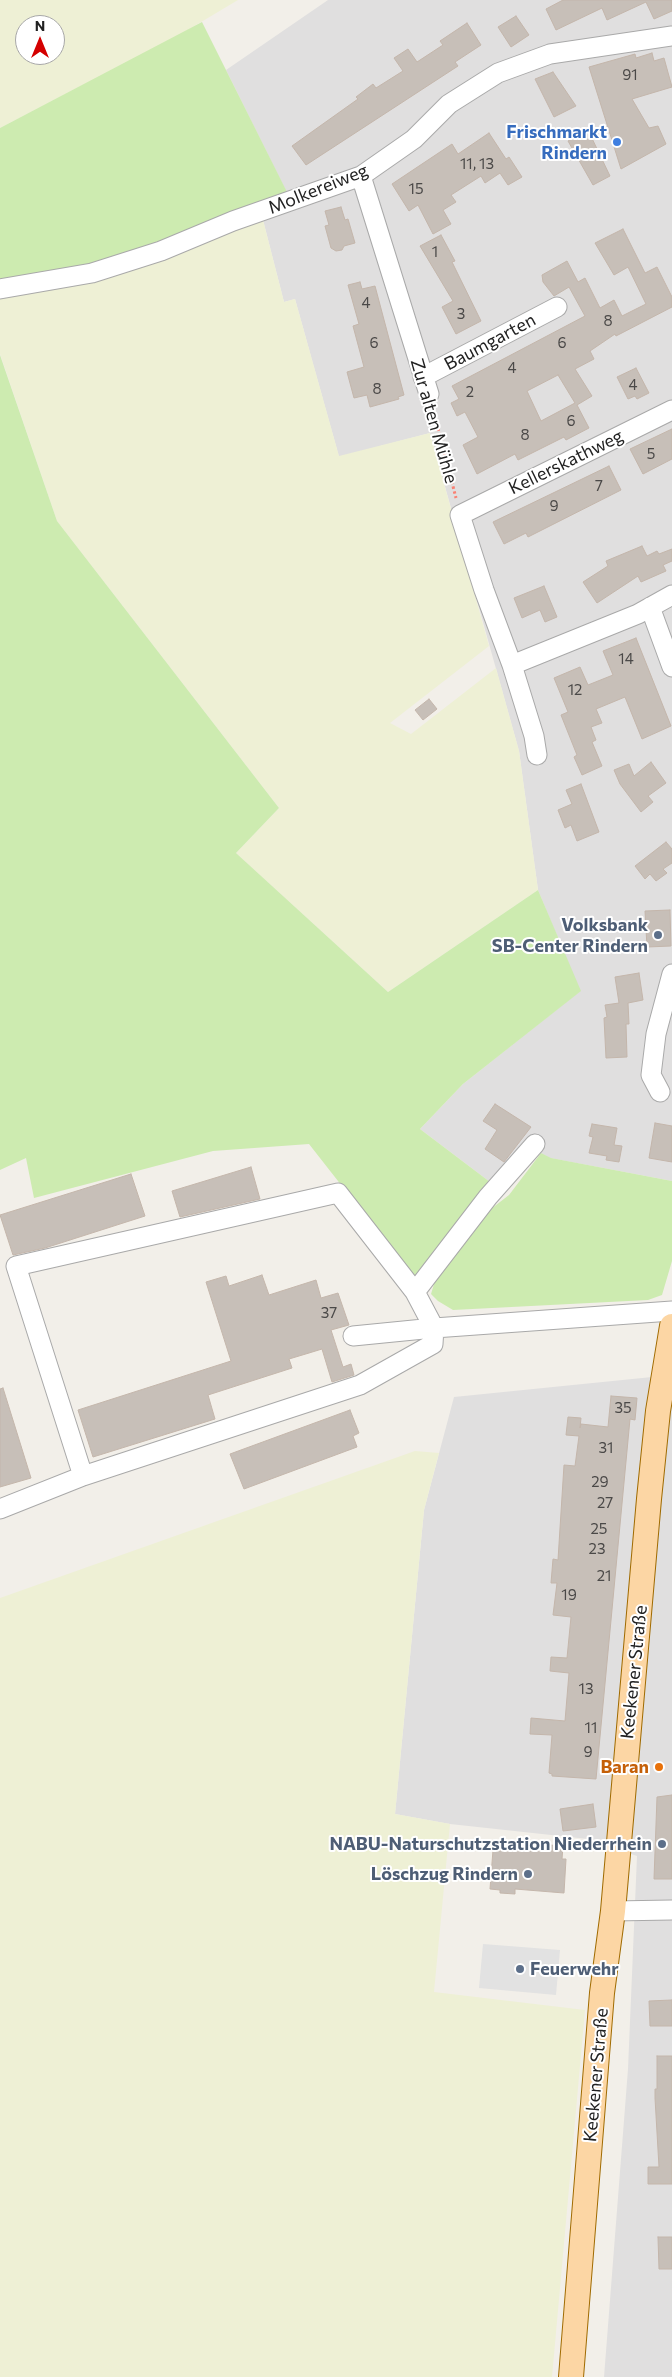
<!DOCTYPE html>
<meta charset="utf-8">
<style>
body{margin:0}
#map{position:relative;width:672px;height:2377px;overflow:hidden;background:#f2efe9;font-family:Commissioner,sans-serif}
canvas{display:block}
.north{position:absolute;left:15px;top:15px;width:50px;height:50px;box-sizing:border-box;background:#fff;border:1px solid #a7a7a7;border-radius:50%;rotate:0deg;font-size:14px;font-weight:700;line-height:20px;text-align:center;color:#222}
.north::after{content:'';display:block;margin:auto;width:18px;height:22px;background:#d40000;clip-path:polygon(50% 0,100% 100%,50% 72%,0 100%)}
</style>
<div id="map">
<canvas width="672" height="2377"></canvas>
<div class="north">N</div>
</div>
<script>
const ctx = document.querySelector('canvas').getContext('2d');
ctx.lineJoin = 'round';
function paint(path, color) { ctx.fillStyle = color; ctx.fill(path, 'evenodd'); }
const poly = rows => new Path2D(rows.map(r => 'M' + r).join(''));
function strokePath(path, color, width, dash) { ctx.strokeStyle = color; ctx.lineWidth = width; ctx.lineCap = dash ? 'butt' : 'round'; ctx.setLineDash(dash || []); ctx.stroke(path); }
function write(font, color, halo, rows, align = 'center') {
  ctx.font = font + ' Commissioner,sans-serif'; ctx.lineWidth = 4; ctx.setLineDash([]); ctx.textBaseline = 'middle'; ctx.strokeStyle = halo; ctx.fillStyle = color; for (const [text, x, y, turn = 0] of rows) {
    ctx.save(); ctx.translate(x, y); ctx.rotate((+turn || 0) * Math.PI / 180); ctx.textAlign = isNaN(turn) ? turn : align; if (halo) ctx.strokeText(text, 0, 0); ctx.fillText(text, 0, 0); ctx.restore();
  }
}
paint(poly([
 [328,0,672,0,672,1181,550,1158,525,1145,494,1185,420,1129,463,1084,580,991,538,890,519,751,430,433,339,457,295,299,284,302,263,220,293,205,226,70],
 [672,1375,672,2377,604,2377,628,2069,637,1856,588,1839,450,1824,395,1814,424,1510,454,1397]
]), '#e0dfdf');
paint(poly([
 [0,0,238,0,176,37,0,128],
 [25,25,55,25,55,55,25,55],
 [263,220,284,302,295,299,339,456,430,433,489,646,390,723,411,734,496,668,519,751,538,890,388,992,236,853,279,808,57,521,0,354,0,298,167,255],
 [415,1451,439,1453,424,1510,395,1814,450,1824,434,1992,585,2010,552,2377,0,2377,0,1598]
]), '#eef0d5');
paint(poly([
 [202,22,287,192,144,250,88,267,0,280,0,128],
 [0,355,57,521,279,808,236,853,388,992,538,890,581,991,463,1084,420,1129,494,1185,414,1278,309,1144,213,1151,34,1198,26,1158,0,1170],
 [541,1153,551,1158,672,1181,672,1261,662,1295,648,1300,453,1310,438,1301,431,1294,438,1271,478,1219,509,1195]
]), '#cdebb0');
paint(poly([
 [483,1944,560,1950,556,1995,479,1988]
]), '#e2e2e2');
const building = poly([
 [563,0,672,0,672,11,654,19,646,2,607,20,602,8,556,30,546,9,563,0],
 [516,16,529,35,511,47,498,27,516,16],
 [467,23,481,45,455,62,458,66,306,165,292,146,358,99,356,97,373,84,376,88,403,71,394,58,408,49,417,62,443,45,440,41,467,23],
 [652,53,654,61,664,58,672,87,632,99,649,128,658,126,666,144,621,169,589,67,635,54,636,58,652,53],
 [553,72,576,106,554,117,535,79,553,72],
 [588,130,610,176,593,185,568,141,588,130],
 [489,133,506,159,509,157,522,177,508,185,500,173,485,183,481,176,451,195,456,202,443,210,451,224,433,234,418,205,409,211,392,184,452,144,458,154,489,133],
 [341,207,345,220,348,219,355,243,344,246,342,250,336,251,331,248,325,226,329,225,325,211,341,207],
 [623,229,645,273,657,267,672,297,672,307,616,336,615,334,590,351,594,359,575,369,592,396,577,405,589,428,566,440,564,437,518,460,515,454,477,474,463,445,478,437,465,412,457,416,451,403,459,399,452,386,585,316,569,287,554,296,543,282,542,275,567,261,578,282,585,278,600,308,614,300,622,316,646,304,628,267,614,275,595,243,623,229],
 [558,375,575,403,541,421,527,391,558,375],
 [441,235,455,261,452,262,481,321,456,334,442,307,453,301,420,246,441,235],
 [360,282,362,289,375,286,404,395,398,397,399,399,370,407,367,395,354,398,347,372,364,367,353,326,359,324,348,285,360,282],
 [636,368,649,393,637,399,635,396,628,399,617,377,636,368],
 [672,429,672,459,643,474,630,449,672,429],
 [609,466,621,490,528,537,526,533,504,544,493,522,609,466],
 [642,546,647,556,657,551,659,554,672,549,672,561,663,565,666,571,641,582,638,576,597,603,583,582,608,566,606,561,642,546],
 [544,586,557,617,545,622,540,610,522,618,514,598,544,586],
 [636,638,671,726,642,739,625,697,596,709,602,723,591,727,596,740,592,742,602,766,582,775,574,757,577,755,561,715,568,712,554,678,580,667,588,685,613,675,603,651,636,638],
 [429,699,437,709,423,720,415,710,429,699],
 [651,762,666,783,648,796,653,802,641,812,620,784,614,770,629,764,634,776,651,762],
 [581,784,599,832,577,841,571,825,565,828,558,810,572,804,566,790,581,784],
 [666,842,672,849,672,863,663,869,667,873,656,881,650,874,645,879,635,866,666,842],
 [670,910,671,946,647,947,645,911,670,910],
 [639,973,643,1000,628,1003,629,1024,626,1024,627,1057,606,1058,604,1018,607,1017,605,1005,619,1003,615,977,639,973],
 [495,1104,531,1127,504,1162,485,1149,497,1130,483,1121,495,1104],
 [655,1123,672,1126,672,1162,649,1158,655,1123],
 [592,1124,617,1128,614,1145,622,1146,619,1162,606,1160,607,1156,589,1153,593,1137,589,1136,592,1124],
 [251,1167,260,1199,180,1217,172,1191,251,1167],
 [131,1174,145,1216,45,1248,13,1255,0,1215,131,1174],
 [262,1275,269,1295,316,1280,321,1298,338,1293,349,1325,331,1330,343,1367,351,1364,354,1375,332,1382,322,1349,309,1353,289,1359,292,1368,208,1395,215,1419,93,1457,78,1410,231,1361,206,1282,226,1276,229,1286,262,1275],
 [3,1388,31,1478,0,1487,0,1389,3,1388],
 [611,1396,637,1398,635,1420,630,1419,596,1779,552,1776,552,1774,549,1773,552,1735,530,1734,531,1718,565,1721,569,1673,550,1671,551,1657,567,1658,571,1617,553,1615,557,1583,551,1583,553,1559,558,1560,564,1465,575,1466,579,1436,566,1435,568,1417,581,1418,580,1428,581,1424,608,1427,611,1396],
 [350,1410,359,1433,353,1436,357,1447,244,1489,230,1454,350,1410],
 [672,1795,672,1879,654,1879,657,1797,672,1795],
 [593,1804,596,1827,563,1831,560,1809,593,1804],
 [509,1842,563,1846,562,1859,566,1859,564,1893,515,1889,515,1894,500,1893,500,1890,490,1889,493,1850,508,1851,509,1842],
 [672,2000,672,2026,650,2026,649,2001,672,2000],
 [657,2056,672,2056,672,2184,648,2184,648,2167,659,2167,655,2098,655,2089,657,2089,657,2056],
 [658,2237,672,2237,672,2269,659,2269,658,2237]
]);
paint(building, '#c7bfb8');
strokePath(building, '#c4b6ab', 1);
const minor = poly([
 [361,176,429,394],
 [0,289,92,273,161,251,233,221,361,176,414,139,449,104,498,73,550,54,672,36],
 [423,377,557,307],
 [672,410,460,515,484,590,512,665,638,614,672,595],
 [650,607,672,667],
 [512,665,534,736,537,755],
 [660,1092,651,1075,656,1034,672,974],
 [415,1292,338,1193,16,1266,83,1476,360,1385,433,1344,434,1328,415,1292,488,1197,535,1144],
 [353,1336,434,1328,672,1311],
 [0,1509,83,1476],
 [613,1911,672,1910]
]);
const major = poly([
 [571,2377,602,1993,613,1911,649,1499,658,1411,672,1326]
]);
strokePath(minor, '#a9a9a9', 21);
strokePath(major, '#a06b00', 26);
strokePath(poly([
 [433,409,456,498]
]), '#fa8072', 3, [2.5, 2.5]);
strokePath(minor, '#fff', 19);
strokePath(major, '#fcd6a4', 24);
for (const [x, y, r, color] of [
 [617,142,5,"#3f7fe0"],
 [658,935,5,"#5c6f8a"],
 [659,1767,5,"#e8710a"],
 [662,1844,5,"#5c6f8a"],
 [528,1874,5,"#5c6f8a"],
 [520,1969,5,"#5c6f8a"]
]) { const dot = new Path2D(); dot.arc(x, y, r, 0, 2 * Math.PI); ctx.fillStyle = color; ctx.fill(dot); strokePath(dot, '#fff', 2); }
write('15px', '#4b4948', null, [
 ["91",630,75],
 ["11, 13",477,164],
 ["15",416,189],
 ["1",435,252],
 ["4",366,303],
 ["3",461,314],
 ["8",608,321],
 ["6",374,343],
 ["6",562,343],
 ["4",512,368],
 ["4",633,385],
 ["8",377,389],
 ["2",470,392],
 ["6",571,421],
 ["8",525,435],
 ["5",651,454],
 ["7",599,486],
 ["9",554,506],
 ["14",626,659],
 ["12",575,690],
 ["37",329,1313],
 ["35",623,1408],
 ["31",606,1448],
 ["29",600,1482],
 ["27",605,1503],
 ["25",599,1529],
 ["23",597,1549],
 ["21",604,1576],
 ["19",569,1595],
 ["13",586,1689],
 ["11",591,1728],
 ["9",588,1752]
]);
write('bold 18px', '#366cbe', '#fff', [
 ["Frischmarkt",607,132],
 ["Rindern",607,153]
], 'right');
write('18px', '#222', '#fff', [
 ["Molkereiweg",318,189,-22],
 ["Baumgarten",490,342,-28],
 ["Zur alten Mühle",434,421,74],
 ["Kellerskathweg",566,462,-26],
 ["Keekener Straße",634,1672,-84],
 ["Keekener Straße",596,2075,-85]
]);
write('bold 18px', '#4e5e75', '#fff', [
 ["Volksbank",648,925],
 ["SB-Center Rindern",648,946],
 ["NABU-Naturschutzstation Niederrhein",652,1844],
 ["Löschzug Rindern",518,1874],
 ["Feuerwehr",530,1969,"left"]
], 'right');
write('bold 18px', '#c56008', '#fff', [
 ["Baran",649,1767]
], 'right');
</script>
